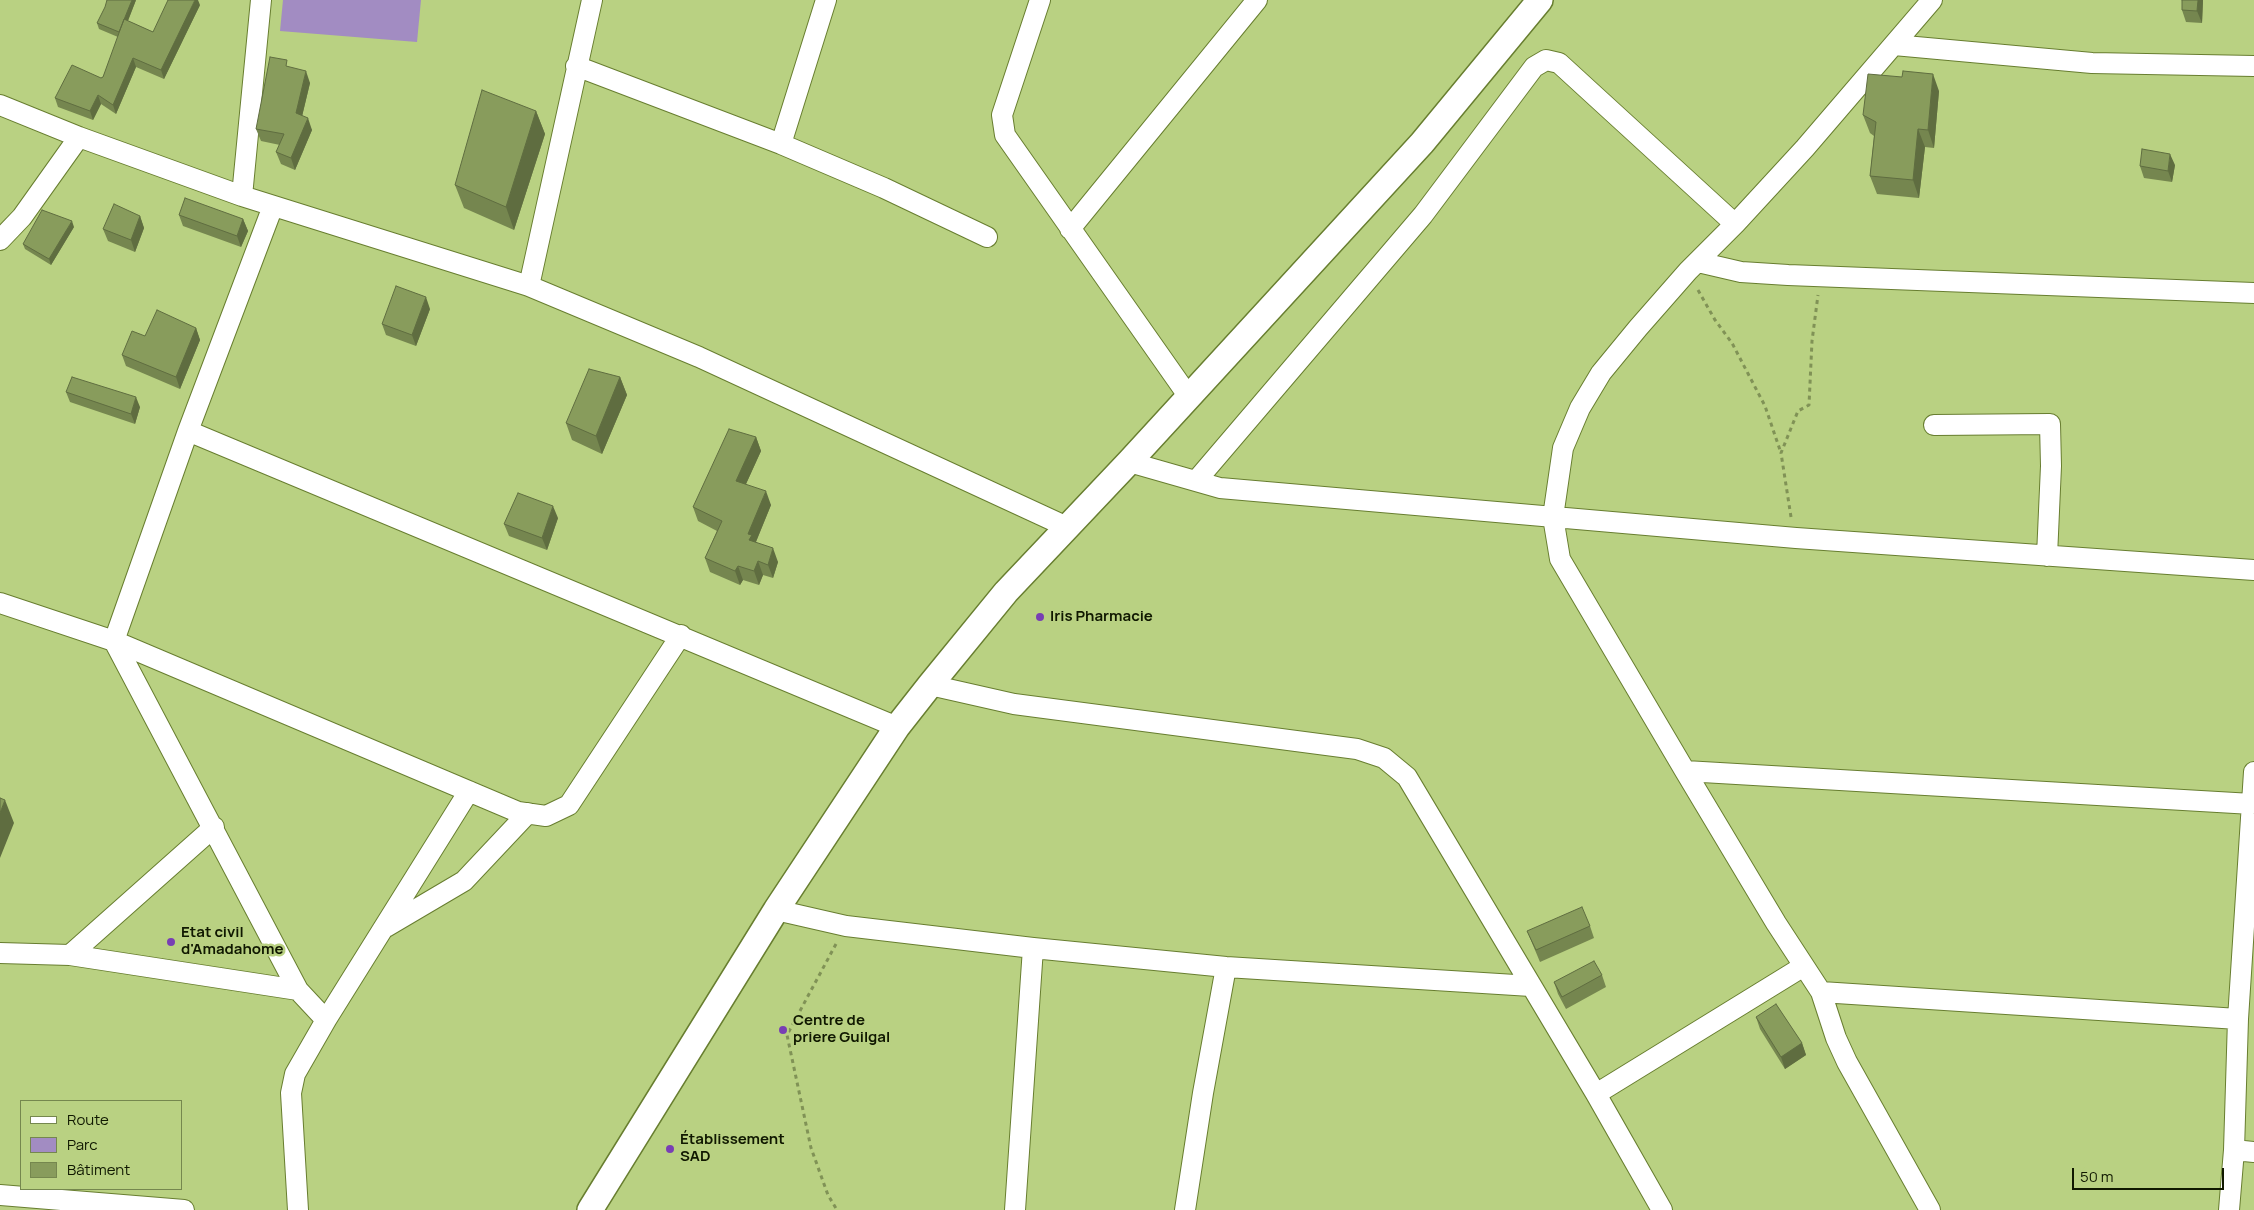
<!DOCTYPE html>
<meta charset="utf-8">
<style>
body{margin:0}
#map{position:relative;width:2254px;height:1210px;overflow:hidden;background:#b9d182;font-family:Manrope,sans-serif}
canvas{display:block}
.legend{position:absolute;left:20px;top:1100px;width:162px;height:90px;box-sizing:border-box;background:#b9d182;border:1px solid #75874e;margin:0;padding:6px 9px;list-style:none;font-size:15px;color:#101800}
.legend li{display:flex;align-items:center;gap:10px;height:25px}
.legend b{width:25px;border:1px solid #75874e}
.scale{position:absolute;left:2072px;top:1168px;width:152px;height:22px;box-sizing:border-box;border:2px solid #101800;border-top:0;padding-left:6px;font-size:15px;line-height:18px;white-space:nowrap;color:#101800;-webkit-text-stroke:4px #b9d182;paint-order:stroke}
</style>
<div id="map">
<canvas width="2254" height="1210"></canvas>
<ul class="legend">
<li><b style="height:6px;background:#fff"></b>Route</li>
<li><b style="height:14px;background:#a28cc2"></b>Parc</li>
<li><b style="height:14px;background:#889c5c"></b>Bâtiment</li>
</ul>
<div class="scale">50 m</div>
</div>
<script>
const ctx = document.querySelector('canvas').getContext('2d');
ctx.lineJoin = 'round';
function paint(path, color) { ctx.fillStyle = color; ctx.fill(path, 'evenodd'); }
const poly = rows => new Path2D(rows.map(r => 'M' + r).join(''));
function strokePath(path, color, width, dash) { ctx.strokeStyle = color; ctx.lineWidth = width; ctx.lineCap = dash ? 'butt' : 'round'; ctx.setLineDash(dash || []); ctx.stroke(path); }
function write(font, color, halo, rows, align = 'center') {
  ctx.font = font + ' Manrope,sans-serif'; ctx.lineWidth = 5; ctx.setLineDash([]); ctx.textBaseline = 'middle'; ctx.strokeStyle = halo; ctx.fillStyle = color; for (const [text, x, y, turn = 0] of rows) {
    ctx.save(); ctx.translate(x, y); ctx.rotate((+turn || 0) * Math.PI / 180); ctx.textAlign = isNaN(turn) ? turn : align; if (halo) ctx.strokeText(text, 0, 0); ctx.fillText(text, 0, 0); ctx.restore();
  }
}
paint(poly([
 [283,0,421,0,417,42,280,31]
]), '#a28cc2');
const minor = poly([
 [1040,0,1002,115,1005,135,1189,397],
 [1894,45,2092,63,2254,66],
 [576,66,781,144,884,188,987,237],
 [0,105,79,137,242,196,529,286,699,357,1067,527],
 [781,144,826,0],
 [242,196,261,0],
 [273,206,188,431,114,641,298,990,326,1020],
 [1070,229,1257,0],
 [0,240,22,217,79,137],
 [1698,262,1741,272,1788,275,2254,293],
 [529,286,592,0],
 [1934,425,2050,424,2051,466,2047,556],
 [188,431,897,727],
 [1129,462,1220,488,1796,538,2254,570],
 [1196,481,1423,215,1534,67,1546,60,1559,63,1735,224],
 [0,603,114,641,518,812,546,816,569,805,681,635],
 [930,685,1014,704,1357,749,1384,758,1407,777,1596,1094,1662,1210],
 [1685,771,2252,804],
 [776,910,846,926,1033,948,1226,967,1531,986],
 [386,927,464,881,528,813],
 [0,953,70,955,298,990],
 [70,955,214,827],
 [1821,992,2238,1019],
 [1596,1094,1804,966],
 [2234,1150,2254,1152],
 [0,1195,184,1210],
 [298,1210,291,1093,295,1074,326,1020,469,791],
 [1015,1210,1033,948],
 [1185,1210,1203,1093,1226,967],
 [1930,1210,1847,1062,1836,1038,1821,992,1776,923,1685,771,1560,559,1553,517,1563,448,1580,408,1601,373,1638,328,1688,271,1735,224,1805,148,1932,0],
 [2229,1210,2234,1150,2238,1019,2254,772]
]);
const tertiary = poly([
 [590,1210,776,910,897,727,930,685,1006,592,1129,462,1422,143,1540,0]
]);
strokePath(minor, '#687e30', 22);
strokePath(tertiary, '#687e30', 28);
strokePath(poly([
 [1698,290,1715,320,1732,343,1765,406,1781,453],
 [1791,517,1781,453,1798,411,1809,405,1812,341,1818,295],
 [836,944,787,1035,811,1148,828,1195,837,1210]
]), '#809256', 3, [4, 4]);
strokePath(minor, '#fff', 20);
strokePath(tertiary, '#fff', 25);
paint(poly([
 [136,0,128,21,153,32,200,5,164,79,136,67,116,114,101,104,93,120,58,107,55,98,103,77,118,37,99,29,97,23],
 [2203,0,2202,23,2186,22,2182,10],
 [289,67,310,83,302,116,312,130,295,170,281,164,276,152,280,145,261,141,256,129],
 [1939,91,1934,148,1925,147,1919,198,1877,194,1870,176,1874,136,1870,133,1863,115],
 [536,111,545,134,514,230,464,208,455,185],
 [2175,165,2172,182,2144,178,2140,166],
 [179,215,243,219,248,231,241,247,183,226],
 [140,216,144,228,135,252,108,241,103,229],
 [74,227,51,265,25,249,23,244],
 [430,309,416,346,386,335,382,324],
 [196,328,200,340,180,389,126,366,122,355,145,336],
 [620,377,627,395,602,454,572,440,566,423],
 [66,392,140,407,135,424,70,402],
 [756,437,761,451,746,484,771,505,756,542,778,562,773,578,763,575,759,585,743,580,740,585,710,572,705,558,717,531,698,521,693,507],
 [558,518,547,550,509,536,504,524],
 [1590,926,1594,938,1540,962,1527,931],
 [1602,975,1606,987,1566,1009,1558,994,1554,982],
 [1756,1017,1802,1043,1806,1055,1785,1069,1760,1029]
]), '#75864f');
paint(poly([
 [132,0,136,0,121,38,119,32],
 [195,0,198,0,200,5,164,79,161,70],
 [2198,0,2203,0,2202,23,2197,11],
 [133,58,136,67,116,114,113,105],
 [306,71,310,83,300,125,296,113],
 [1933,74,1939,91,1934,148,1928,130],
 [98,95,101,104,93,120,90,111],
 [536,111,545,134,514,230,506,207],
 [308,118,312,130,295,170,291,158],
 [1918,129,1925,147,1919,198,1913,180],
 [2170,154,2175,165,2172,182,2168,171],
 [140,216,144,228,135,252,131,240],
 [243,219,248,231,241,247,237,236],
 [72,221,74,227,51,265,49,259],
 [426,297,430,309,416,346,412,335],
 [196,328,200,340,180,389,176,377],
 [620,377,627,395,602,454,596,436],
 [136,397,140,407,135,424,131,414],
 [756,437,761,451,741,495,736,481],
 [766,491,771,505,755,544,749,540,748,534],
 [553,506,558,518,547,550,542,538],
 [773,548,778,562,773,578,768,565],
 [758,561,763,575,759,585,754,571],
 [738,566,743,580,740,585,735,571],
 [5,800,14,823,0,858,0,813],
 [1802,1043,1806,1055,1785,1069,1781,1057]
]), '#5f6d40');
const building = poly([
 [107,0,132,0,119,32,97,23,105,7,107,0],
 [168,0,195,0,161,70,133,58,113,105,98,95,90,111,55,98,72,65,101,78,103,77,124,19,153,32,168,0],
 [2182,0,2198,0,2197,11,2182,10,2182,0],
 [270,57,287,60,286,66,306,71,296,113,308,118,291,158,276,152,284,134,256,129,270,57],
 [1903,71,1933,74,1928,130,1918,129,1913,180,1870,176,1876,122,1863,115,1868,74,1902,77,1903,71],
 [482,90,536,111,506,207,455,185,482,90],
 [2142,149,2170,154,2168,171,2140,166,2142,149],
 [185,198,243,219,237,236,179,215,185,198],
 [114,204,140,216,131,240,103,229,114,204],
 [42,210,72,221,49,259,23,244,42,210],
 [396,286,426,297,412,335,382,324,396,286],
 [157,310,196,328,176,377,122,355,132,331,145,336,157,310],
 [589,369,620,377,596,436,566,423,589,369],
 [72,377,136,397,131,414,66,392,72,377],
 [729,429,756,437,736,481,766,491,748,534,752,535,749,540,773,548,768,565,758,561,754,571,738,566,735,571,705,558,722,521,693,507,729,429],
 [518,493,553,506,542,538,504,524,518,493],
 [0,798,5,800,0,813,0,798],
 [1582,907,1590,926,1536,950,1527,931,1582,907],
 [1594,961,1602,975,1562,997,1554,982,1594,961],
 [1776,1004,1802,1043,1781,1057,1756,1017,1776,1004]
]);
paint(building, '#889c5c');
strokePath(building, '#5f6d40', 1);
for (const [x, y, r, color] of [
 [1040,617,5,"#783eb4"],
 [171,942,5,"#783eb4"],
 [783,1030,5,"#783eb4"],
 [670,1149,5,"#783eb4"]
]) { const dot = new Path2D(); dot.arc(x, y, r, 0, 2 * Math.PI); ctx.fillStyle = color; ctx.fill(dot); strokePath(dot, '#b9d182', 2); }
write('bold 15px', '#101800', '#b9d182', [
 ["Iris Pharmacie",1050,617],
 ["Etat civil",181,933],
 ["d'Amadahome",181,950],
 ["Centre de",793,1021],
 ["priere Guilgal",793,1038],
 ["Établissement",680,1140],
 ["SAD",680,1157]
], 'left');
</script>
